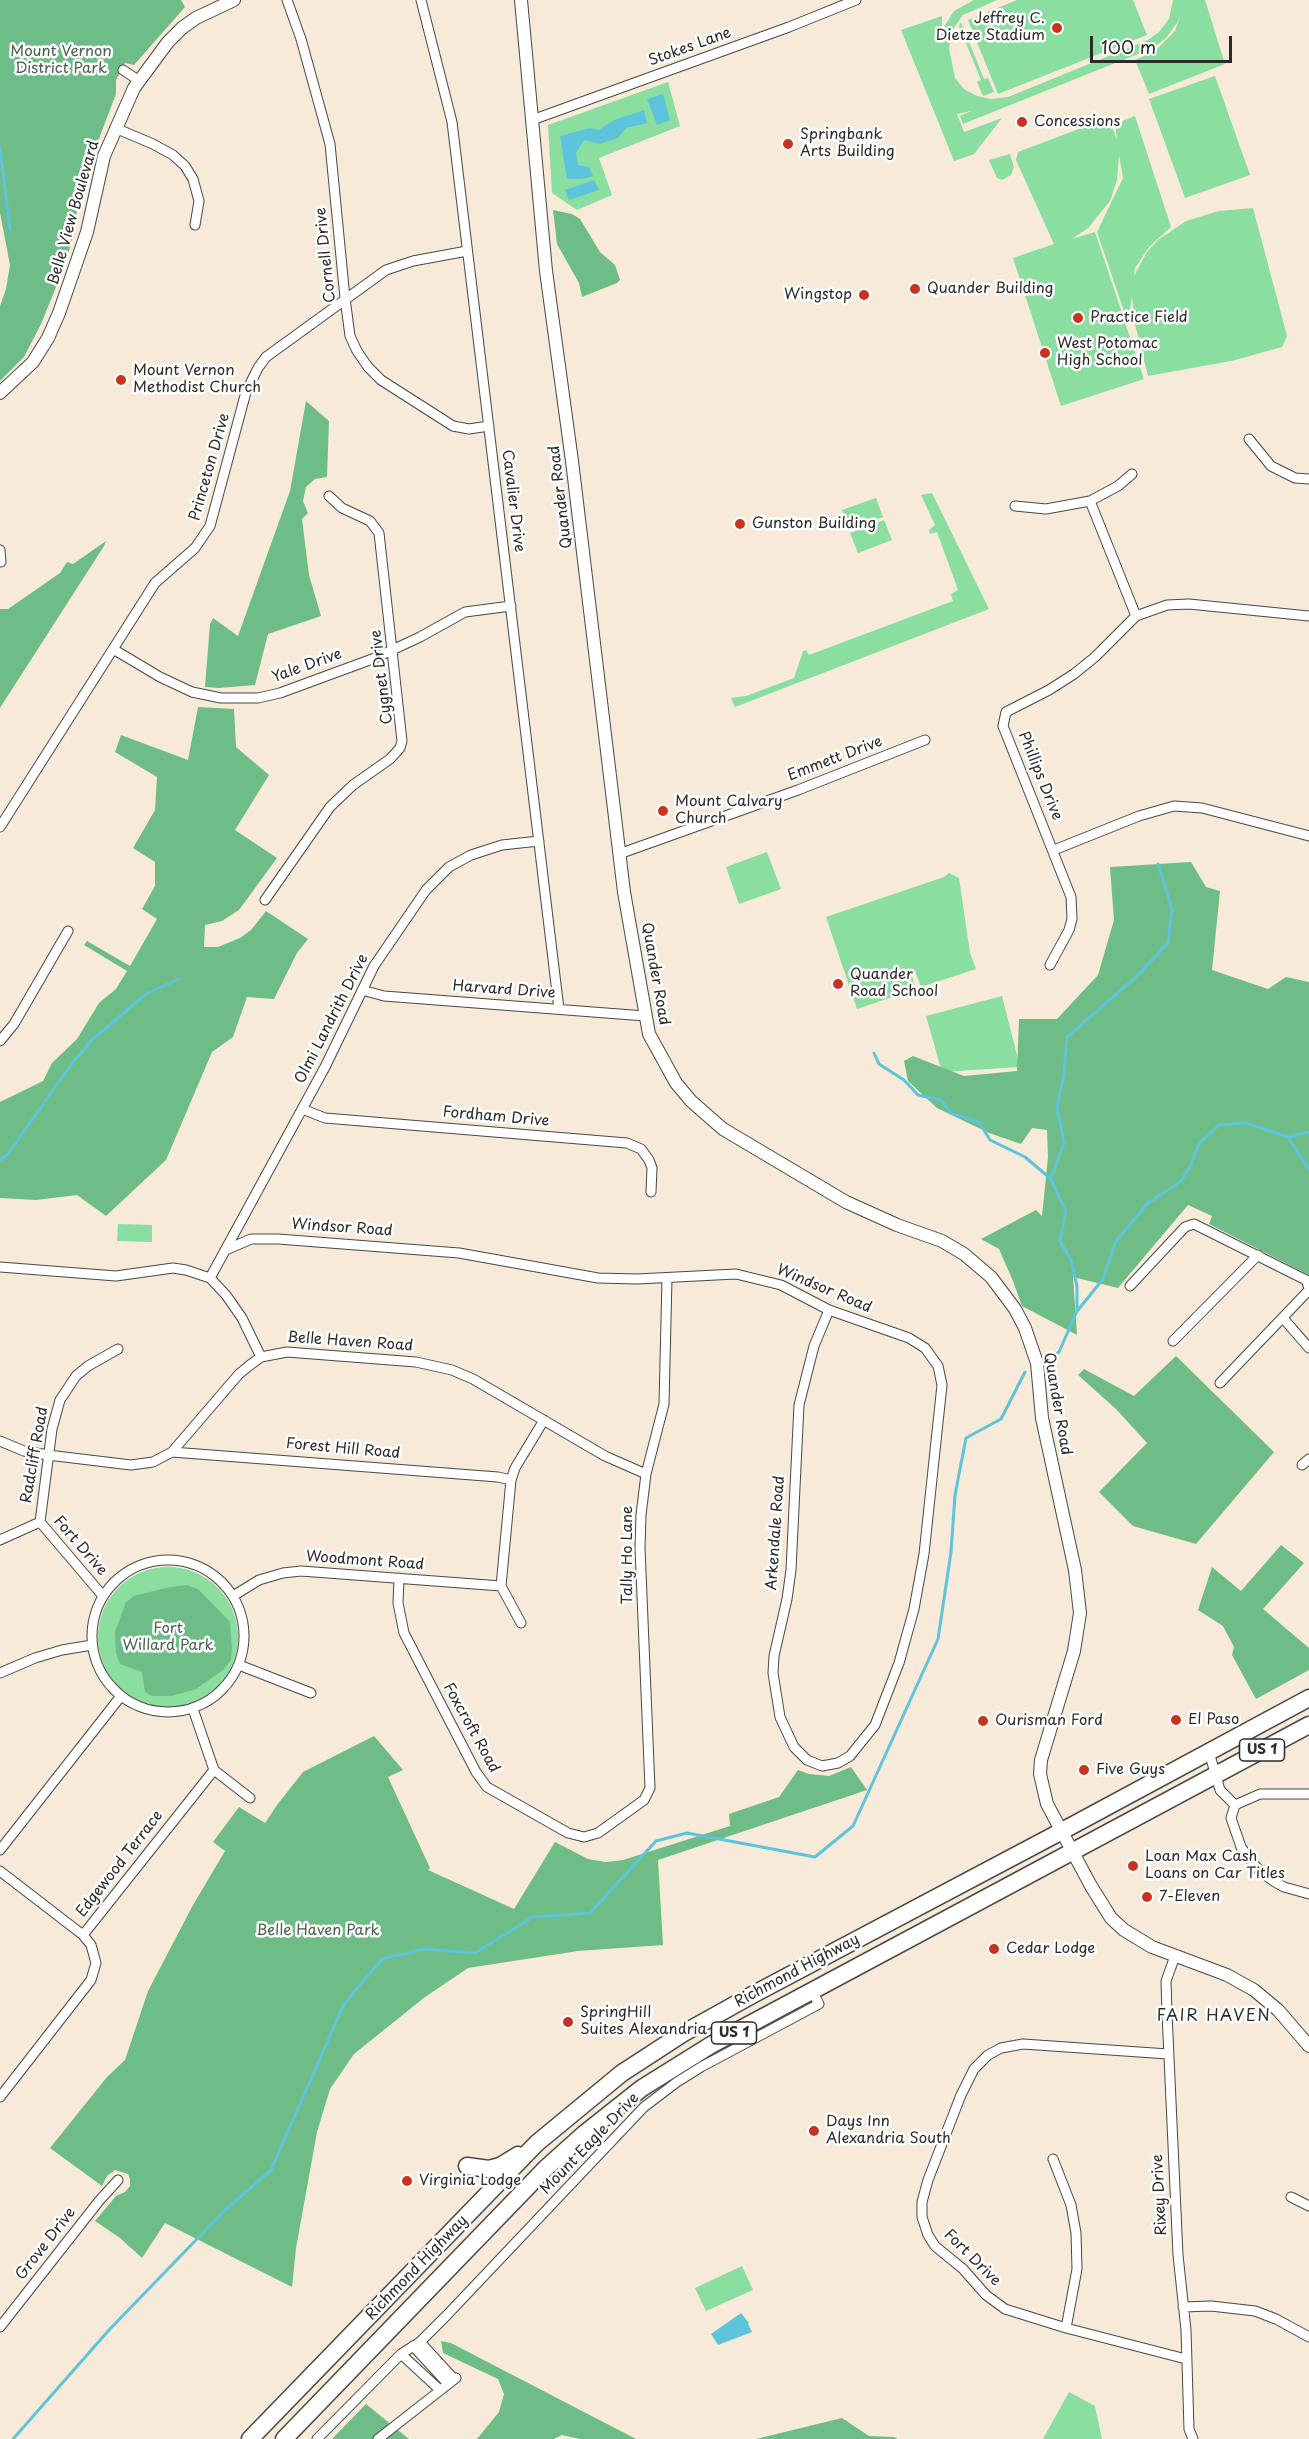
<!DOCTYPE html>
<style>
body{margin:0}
#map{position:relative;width:1309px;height:2439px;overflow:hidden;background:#f7ead8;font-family:"Playpen Sans",sans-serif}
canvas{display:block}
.scale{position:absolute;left:1090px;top:36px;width:142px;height:27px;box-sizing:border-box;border:3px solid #2b2b2b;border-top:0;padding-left:8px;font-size:18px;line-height:21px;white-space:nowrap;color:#2b2b2b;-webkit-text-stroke:4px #fff;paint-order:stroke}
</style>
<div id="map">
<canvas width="1309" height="2439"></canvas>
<div class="scale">100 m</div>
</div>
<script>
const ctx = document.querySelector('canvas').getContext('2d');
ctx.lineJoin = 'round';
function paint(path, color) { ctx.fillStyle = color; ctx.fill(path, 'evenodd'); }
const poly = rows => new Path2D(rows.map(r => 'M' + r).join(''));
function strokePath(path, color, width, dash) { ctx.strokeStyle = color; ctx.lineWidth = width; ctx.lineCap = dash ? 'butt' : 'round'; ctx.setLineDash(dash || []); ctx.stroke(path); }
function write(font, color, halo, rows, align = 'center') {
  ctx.font = font + ' "Playpen Sans",sans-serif'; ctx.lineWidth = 5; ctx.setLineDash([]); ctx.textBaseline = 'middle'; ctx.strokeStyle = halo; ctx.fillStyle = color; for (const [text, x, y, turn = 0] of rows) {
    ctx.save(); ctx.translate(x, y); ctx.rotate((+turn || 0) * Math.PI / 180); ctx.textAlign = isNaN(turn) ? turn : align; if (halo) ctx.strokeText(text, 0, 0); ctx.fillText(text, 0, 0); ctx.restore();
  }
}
paint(poly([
 [974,0,997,0,963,15,953,29,949,48,955,78,964,89,977,96,991,99,1008,97,1148,40,1159,32,1169,19,1173,0,1205,0,1225,64,1149,94,1135,60,1155,51,1175,31,1181,13,1177,23,1166,38,1153,48,963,124,960,116,971,111,957,114,964,132,1002,118,974,154,954,161,901,30,942,16,942,35,945,25,954,11],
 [1017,0,1133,0,1147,35,998,94,968,20],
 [961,22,984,79,988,78,994,92,983,96,977,82,981,80,959,26],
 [1215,76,1250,175,1185,198,1149,99],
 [668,82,680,126,599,158,612,195,577,210,552,193,548,125],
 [1135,116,1171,227,1149,247,1135,268,1134,276,1147,252,1158,240,1186,221,1219,211,1253,208,1287,336,1282,347,1231,361,1148,376,1135,324,1132,296,1128,323,1097,232,1123,178,1119,155,1117,180,1110,201,1088,228,1072,239,1095,232,1144,379,1061,406,1013,258,1054,244,1016,160,1018,152,1108,118,1117,139,1115,124],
 [1010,154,1014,167,1011,175,1002,180,997,178,989,160],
 [932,493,989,609,735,707,731,698,746,696,794,678,803,651,806,650,809,655,953,601,951,594,958,590,937,532,930,534,929,530,935,525,921,495],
 [876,498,883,517,849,530,842,510],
 [884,520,892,540,858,553,850,533],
 [767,852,781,889,739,904,726,867],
 [949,873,959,878,970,953,976,969,921,987,915,971,911,973,916,989,857,1009,826,917,944,877],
 [1002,996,1020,1067,942,1072,926,1016],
 [118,1224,152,1225,152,1242,117,1241],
 '98 1637a70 70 0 1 1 140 0a70 70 0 1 1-140 0Z',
 [742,2266,753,2290,706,2311,695,2288],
 [1069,2392,1095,2406,1102,2439,1043,2439]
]), '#89dea0');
paint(poly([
 [0,0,181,0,185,7,134,65,125,63,116,80,116,94,87,170,78,202,74,234,63,270,41,324,24,357,0,381,0,306,6,289,10,265,0,213],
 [553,210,572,214,580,219,600,252,615,265,620,280,617,283,582,297,579,283,557,244],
 [306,401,329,421,327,477,315,479,306,487,303,501,308,513,302,519,309,575,321,616,268,634,255,685,219,688,205,687,210,624,213,618,238,636,290,491],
 [106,541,104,546,0,708,0,609,8,609,60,573,67,562,73,564],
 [198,707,234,709,236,747,269,775,235,830,277,858,239,910,222,921,205,925,204,947,218,947,240,938,251,930,266,911,308,939,297,953,274,999,247,997,233,1037,212,1052,166,1160,106,1216,77,1195,36,1200,0,1198,0,1102,43,1081,52,1063,77,1039,99,1003,116,989,127,971,84,945,87,941,130,966,157,919,142,909,155,886,155,862,133,848,155,810,157,777,115,752,121,735,188,760],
 [1191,862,1206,887,1220,891,1212,970,1268,989,1286,977,1309,982,1309,1275,1209,1224,1212,1216,1188,1205,1118,1288,1073,1277,1077,1335,1022,1306,1013,1281,999,1249,981,1239,1036,1210,1042,1216,1048,1157,1047,1130,1032,1128,1021,1144,989,1133,937,1108,908,1081,904,1061,913,1056,964,1076,1017,1071,1019,1019,1057,1019,1098,975,1114,920,1110,867],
 [1176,1356,1274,1452,1196,1544,1133,1526,1099,1492,1147,1443,1116,1409,1078,1375,1084,1369,1134,1396],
 [1281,1545,1304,1563,1263,1609,1309,1648,1309,1670,1256,1699,1232,1655,1234,1647,1223,1626,1198,1610,1212,1567,1241,1591],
 [187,1585,198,1589,230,1622,232,1648,231,1660,223,1670,196,1689,172,1696,152,1696,145,1692,142,1672,120,1664,116,1653,115,1632,126,1602,134,1596,170,1587],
 [374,1736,403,1770,388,1777,430,1868,428,1870,514,1909,555,1842,588,1859,606,1862,623,1860,730,1826,729,1814,779,1797,798,1770,809,1774,829,1776,851,1767,867,1790,658,1860,663,1945,578,1951,468,1968,425,1997,354,2054,330,2089,317,2132,296,2248,292,2287,165,2223,142,2258,120,2238,95,2221,116,2196,125,2192,130,2186,130,2179,128,2174,115,2170,107,2176,102,2186,50,2148,107,2077,125,2060,148,1991,193,1905,225,1851,213,1842,239,1807,265,1823,277,1805,303,1772],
 [441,2341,451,2343,636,2439,580,2439,562,2435,554,2439,477,2439,499,2412,504,2394,498,2379,443,2353],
 [366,2404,409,2439,332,2439],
 [842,2418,869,2436,894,2437,898,2439,756,2439]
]), '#6ebd86');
paint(poly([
 [663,94,670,120,657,125,647,99],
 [644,110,647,123,626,128,618,138,600,144,584,140,576,153,578,165,589,167,593,176,583,179,567,179,560,136,590,128,599,130,614,120],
 [594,180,599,190,569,200,565,190],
 [741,2313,749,2323,748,2324,752,2332,718,2345,711,2334]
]), '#5ec4db');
strokePath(poly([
 [0,148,10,230],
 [874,1053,879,1064,904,1080,918,1095,941,1100,951,1113,979,1122,990,1140,1025,1157,1051,1179],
 [1288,1137,1309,1132],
 [0,1160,8,1154,70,1066,91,1041,146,994,179,979],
 [1078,1310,1103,1279,1116,1241,1148,1203,1180,1182,1190,1167,1199,1144,1219,1125,1246,1123,1288,1137,1309,1170],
 [1053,1356,1059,1352,1077,1311,1077,1286,1071,1260,1060,1241,1066,1212,1051,1179,1064,1143,1057,1107,1064,1074,1067,1037,1136,977,1168,943,1172,909,1158,864],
 [13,2439,109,2330,224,2211,271,2170,344,2004,382,1959,425,1949,475,1953,533,1917,590,1913,656,1841,687,1833,815,1857,853,1826,938,1639,951,1552,955,1495,966,1438,1001,1419,1025,1372]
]), '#5ec4db', 3);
const street = poly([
 [287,0,301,39,330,144,345,298,350,336,357,351,368,367,381,380,453,426,469,429,489,426],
 [421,0,452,122,559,1009],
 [123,70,138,80],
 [532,120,789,27,856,0],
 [115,128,153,144,173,155,185,166,193,179,199,201,195,225],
 [1249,439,1271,466,1295,478,1309,479],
 [1090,501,1136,616],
 [1015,506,1046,509,1090,501,1118,486,1132,474],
 [0,550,1,562],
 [113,649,160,677,192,692,221,698,258,698,280,693,375,658,420,637,465,612,511,606],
 [0,827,155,583,195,548,210,526,246,392,258,368,266,357,386,270,413,261,467,251],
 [1054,850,1139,816,1174,806,1202,808,1309,836],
 [619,854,798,790,925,740],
 [265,900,330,807,353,785,390,759,400,748,402,741,379,533,370,521,342,508,329,496],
 [1050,965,1069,930,1072,919,1071,897,1003,726,1006,712,1049,690,1074,674,1095,657,1136,616,1167,605,1189,604,1309,616],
 [362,990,384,996,645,1016],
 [0,1041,14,1024,68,931],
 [302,1109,325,1118,627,1143,641,1149,649,1160,652,1168,651,1192],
 [228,1249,251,1239,278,1239,459,1253,598,1278,637,1279,736,1274,781,1285,829,1310,909,1338,925,1348,938,1366,942,1385,924,1554,914,1609,899,1663,875,1725,850,1756,838,1763,822,1766,807,1760,794,1747,780,1717,773,1673,774,1656,787,1599,791,1570,799,1405,814,1346,829,1310],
 [0,1267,116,1276,173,1268,186,1270,210,1278,226,1295,242,1318,261,1357],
 [210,1278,325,1067,374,966,426,890,449,867,471,855,502,845,539,841],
 [1130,1286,1185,1227,1194,1224,1306,1280,1309,1288],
 [1283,1318,1309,1348],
 [1173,1341,1258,1255],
 [1220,1383,1309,1290],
 [0,1441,24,1451,48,1455,131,1465,153,1462,172,1452,239,1374,250,1365,261,1357,287,1352,416,1362,452,1370,473,1379,605,1456,646,1474],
 [172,1452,498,1477,511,1480],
 [1302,1465,1309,1459],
 [40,1522,52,1429,60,1400,76,1376,88,1366,118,1349],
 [40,1522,103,1596],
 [0,1540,40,1522],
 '92 1636a76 76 0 1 1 152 0a76 76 0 1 1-152 0Z',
 [399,1578,398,1603,404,1633,476,1772,487,1787,568,1833,584,1837,598,1833,644,1800,650,1788,640,1548,641,1515,646,1474,664,1404,667,1278],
 [501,1586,511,1480,515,1468,544,1420],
 [501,1586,521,1623],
 [233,1596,259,1580,283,1573,301,1571,501,1586],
 [239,1665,311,1693],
 [0,1673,35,1658,62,1650,92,1645],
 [193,1709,214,1770,250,1798],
 [1209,1752,1220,1790,1235,1805],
 [1235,1805,1231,1818,1241,1847,1251,1861,1261,1872,1275,1882,1284,1887,1309,1894],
 [1235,1805,1260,1794,1309,1794],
 [0,1850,121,1696],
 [0,1871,83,1935,91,1945,96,1963,91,1980,0,2097],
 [83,1935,214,1770],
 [1175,1956,1166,1981,1167,2013,1178,2255,1186,2330,1189,2429,1193,2439],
 [1168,2054,1023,2044,1001,2048,988,2055,974,2069,961,2095,928,2180,922,2202,922,2217,928,2235,935,2246,963,2269,986,2295,1005,2309,1066,2328,1186,2359],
 [1053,2159,1071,2205,1076,2233,1077,2269,1066,2328],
 [1291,2197,1309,2206],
 [1183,2307,1211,2306,1255,2311,1276,2319,1309,2337],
 [0,2327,99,2201,118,2180],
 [420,2342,454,2379],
 [413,2346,448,2384],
 [401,2354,440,2390],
 [317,2439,401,2354,420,2342,447,2315,644,2107,677,2082,701,2067,819,2004,812,1991],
 [378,2439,456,2378]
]);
const secondary = poly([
 [521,0,546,271,572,461,624,892,649,1034,676,1083,691,1101,723,1129,846,1202,897,1225,942,1241,964,1254,991,1277,1015,1309,1025,1328,1037,1363,1042,1418,1075,1570,1080,1613,1074,1651,1041,1760,1040,1774,1047,1804,1091,1886,1111,1918,1124,1930,1152,1947,1227,1975,1254,1990,1278,2010,1309,2046],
 [0,393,33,362,48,338,59,313,87,232,104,156,134,88,168,42,182,28,196,18,234,0]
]);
const highway = poly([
 [467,2166,489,2169,500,2166,518,2155],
 [250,2439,537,2143,622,2073,682,2034,754,1994,1062,1831,1309,1698],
 [284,2439,546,2168,584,2134,642,2088,711,2045,1309,1725]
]);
strokePath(street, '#4a4845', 11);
strokePath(secondary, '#4a4845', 14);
strokePath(highway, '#4a4845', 19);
strokePath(street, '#fff', 9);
strokePath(secondary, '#fff', 12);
strokePath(highway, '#fff', 16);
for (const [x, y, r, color] of [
 [1057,28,6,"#c8321e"],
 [1022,122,6,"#c8321e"],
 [788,144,6,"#c8321e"],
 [915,289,6,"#c8321e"],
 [864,295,6,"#c8321e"],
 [1078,318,6,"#c8321e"],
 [1045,353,6,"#c8321e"],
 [121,380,6,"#c8321e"],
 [740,524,6,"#c8321e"],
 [663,811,6,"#c8321e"],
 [838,984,6,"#c8321e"],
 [1176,1720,6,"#c8321e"],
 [983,1721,6,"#c8321e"],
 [1084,1770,6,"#c8321e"],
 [1133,1866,6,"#c8321e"],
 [1147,1897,6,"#c8321e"],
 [994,1949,6,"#c8321e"],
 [568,2022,6,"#c8321e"],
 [814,2131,6,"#c8321e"],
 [407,2181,6,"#c8321e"]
]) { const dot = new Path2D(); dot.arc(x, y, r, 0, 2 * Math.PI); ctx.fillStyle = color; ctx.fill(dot); strokePath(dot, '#fff', 2); }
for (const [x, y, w] of [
 [1262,1750,45],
 [734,2033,45]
]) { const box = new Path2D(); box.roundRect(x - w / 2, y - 11, w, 22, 4.5); ctx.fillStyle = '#fff'; ctx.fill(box); strokePath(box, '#2b2b2b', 1.5); }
write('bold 14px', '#2b2b2b', null, [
 ["US 1",1262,1750],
 ["US 1",734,2033]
]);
write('15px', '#2b2b2b', '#fff', [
 ["Jeffrey C.",1045,19,"right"],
 ["Dietze Stadium",1045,36,"right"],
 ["Concessions",1034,122],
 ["Springbank",800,135],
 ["Arts Building",800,152],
 ["Quander Building",927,289],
 ["Wingstop",852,295,"right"],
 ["Practice Field",1090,318],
 ["West Potomac",1057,344],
 ["High School",1057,361],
 ["Mount Vernon",133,371],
 ["Methodist Church",133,388],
 ["Gunston Building",752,524],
 ["Mount Calvary",675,802],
 ["Church",675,819],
 ["Quander",850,975],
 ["Road School",850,992],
 ["El Paso",1188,1720],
 ["Ourisman Ford",995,1721],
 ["Five Guys",1096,1770],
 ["Loan Max Cash",1145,1857],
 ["Loans on Car Titles",1145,1874],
 ["7-Eleven",1159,1897],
 ["Cedar Lodge",1006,1949],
 ["SpringHill",580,2013],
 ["Suites Alexandria",580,2030],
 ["Days Inn",826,2122],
 ["Alexandria South",826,2139],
 ["Virginia Lodge",419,2181]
], 'left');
write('15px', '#2b2b2b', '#fff', [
 ["Stokes Lane",690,47,-20],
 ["Belle View Boulevard",74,213,-74],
 ["Cornell Drive",326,255,-96],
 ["Princeton Drive",210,467,-74],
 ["Quander Road",561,497,-97],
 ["Cavalier Drive",513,501,83],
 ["Yale Drive",307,666,-20],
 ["Cygnet Drive",382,677,-97],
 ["Emmett Drive",835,759,-21],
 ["Phillips Drive",1040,776,68],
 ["Quander Road",655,974,80],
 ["Harvard Drive",504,990,4],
 ["Olmi Landrith Drive",332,1019,-63],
 ["Fordham Drive",496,1117,5],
 ["Windsor Road",342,1228,4],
 ["Windsor Road",824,1289,23],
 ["Belle Haven Road",350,1342,4],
 ["Quander Road",1057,1404,80],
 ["Forest Hill Road",343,1449,5],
 ["Radcliff Road",35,1455,-80],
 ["Arkendale Road",776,1533,-86],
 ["Fort Drive",80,1546,49],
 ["Tally Ho Lane",628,1555,-90],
 ["Woodmont Road",365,1561,4],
 ["Foxcroft Road",471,1728,61],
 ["Edgewood Terrace",120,1864,-52],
 ["Richmond Highway",797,1971,-28],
 ["Mount Eagle Drive",590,2144,-46],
 ["Rixey Drive",1160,2195,-93],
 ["Grove Drive",46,2244,-52],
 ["Fort Drive",972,2258,45],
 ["Richmond Highway",417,2268,-46]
]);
write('15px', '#47614e', '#fff', [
 ["Mount Vernon",61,52],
 ["District Park",61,69],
 ["Fort",168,1629],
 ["Willard Park",168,1646],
 ["Belle Haven Park",318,1931]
]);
ctx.letterSpacing = '1.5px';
write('16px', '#2b2b2b', '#fff', [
 ["FAIR HAVEN",1214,2017]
]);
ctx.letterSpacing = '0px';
</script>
